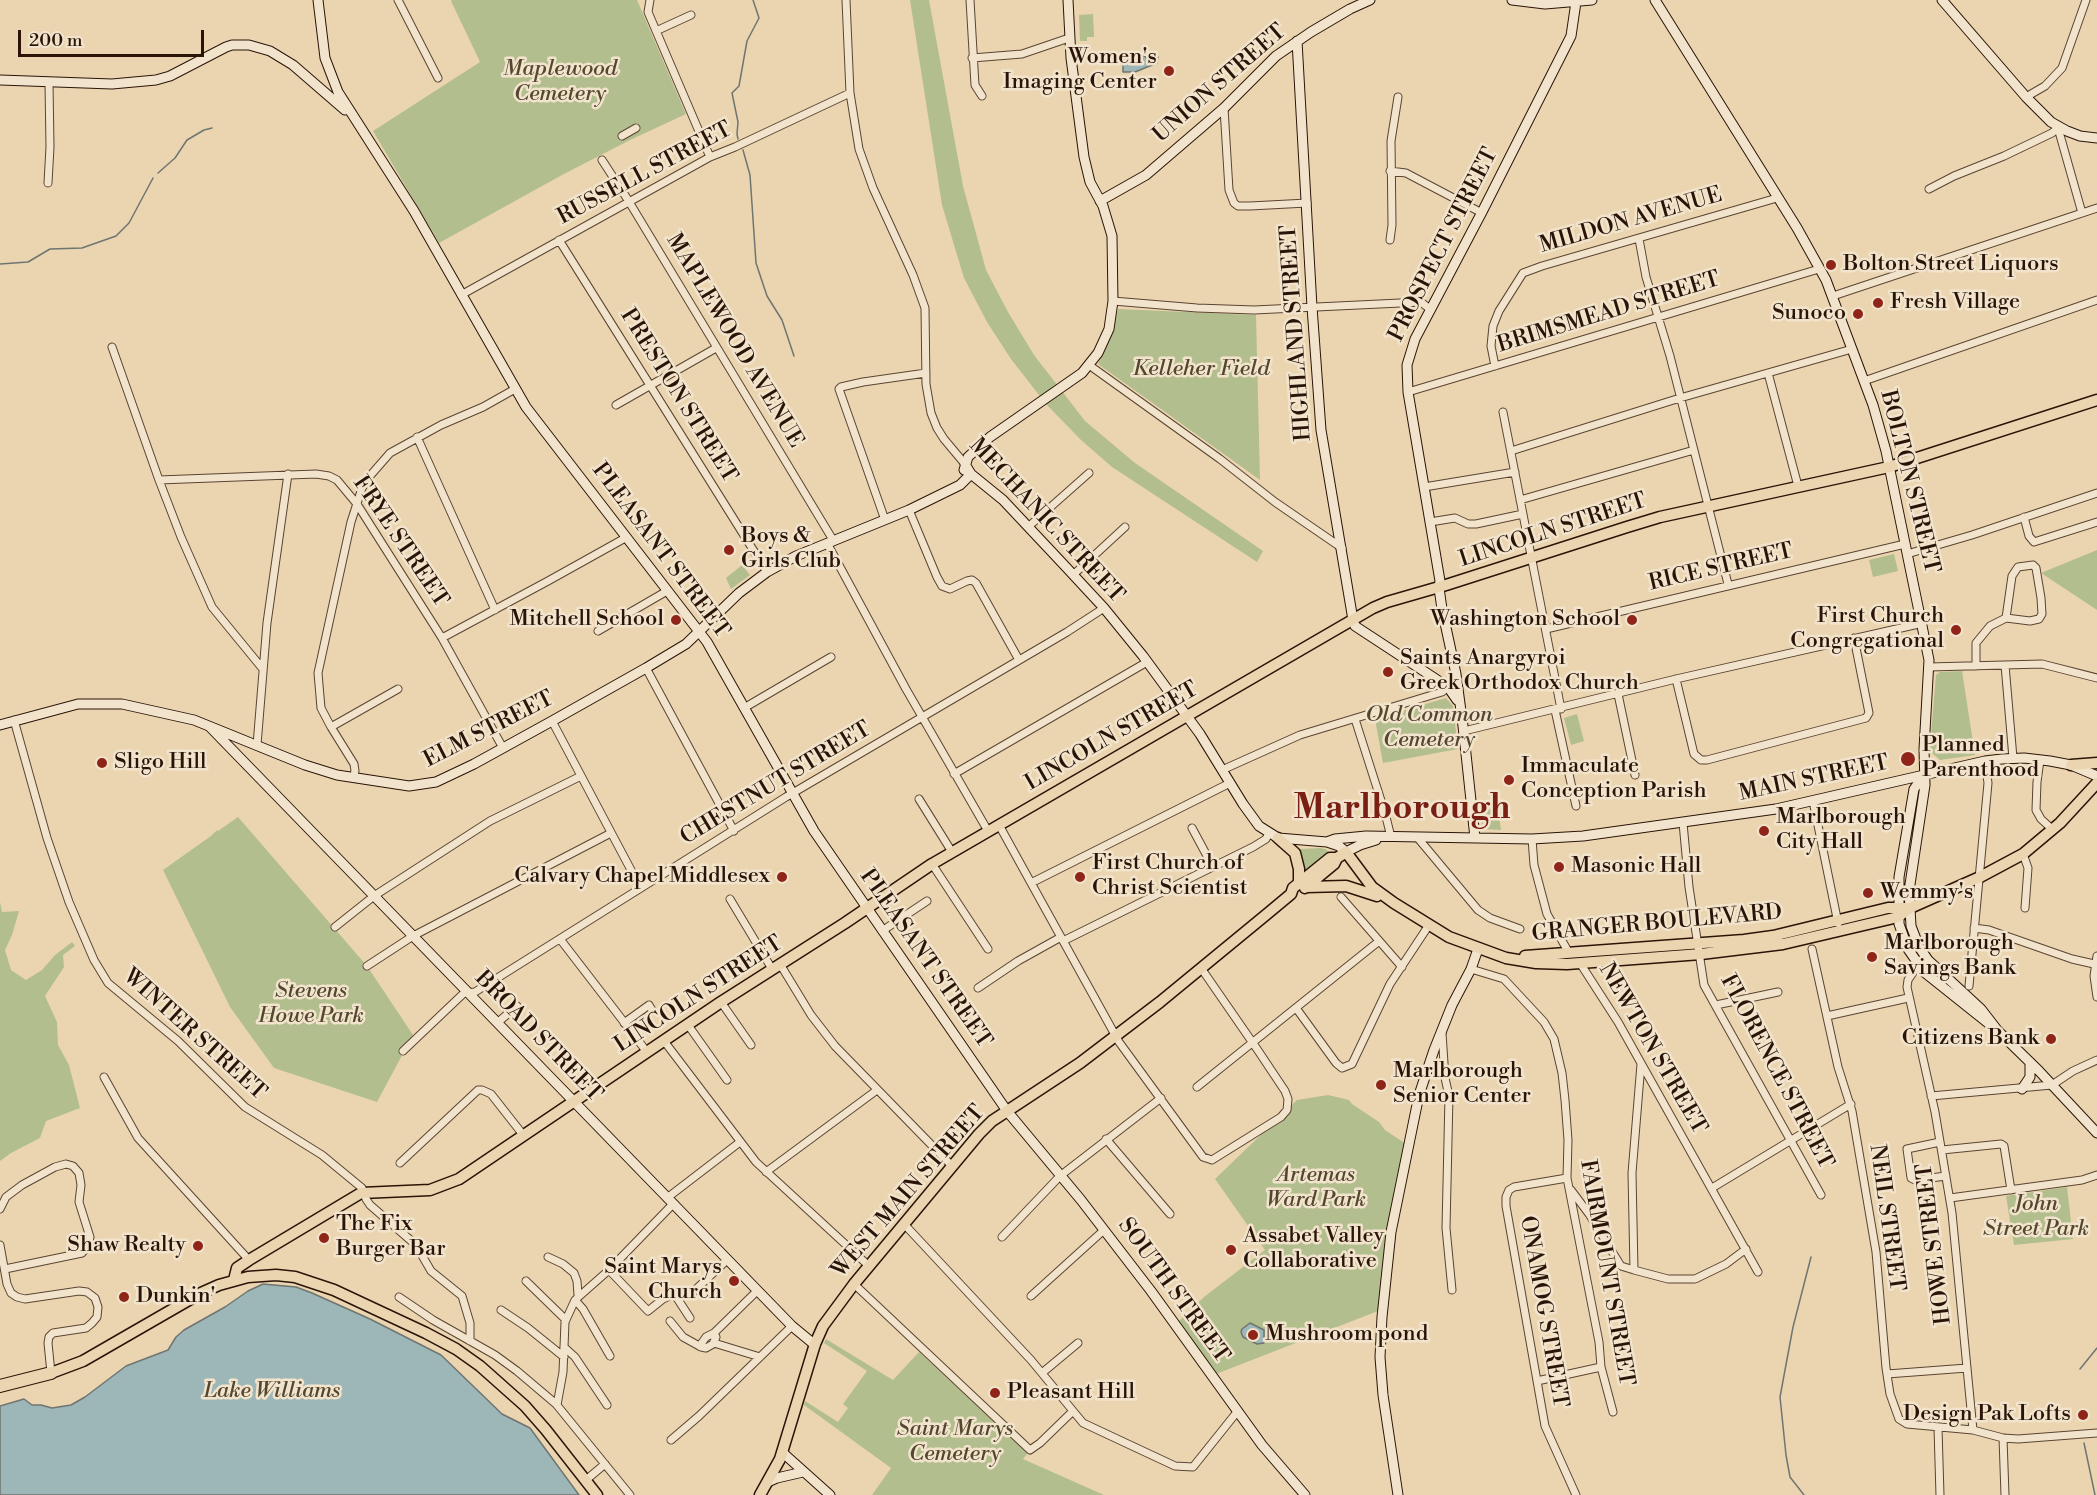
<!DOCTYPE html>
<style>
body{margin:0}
#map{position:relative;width:2097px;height:1495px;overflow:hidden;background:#ebd5b0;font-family:"Libre Bodoni",serif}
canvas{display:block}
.scale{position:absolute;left:18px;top:30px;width:186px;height:27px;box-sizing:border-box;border:3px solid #2a1408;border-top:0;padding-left:8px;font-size:18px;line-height:21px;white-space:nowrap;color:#2a1408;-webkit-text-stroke:4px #f2e4cc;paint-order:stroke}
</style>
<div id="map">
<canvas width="2097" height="1495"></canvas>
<div class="scale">200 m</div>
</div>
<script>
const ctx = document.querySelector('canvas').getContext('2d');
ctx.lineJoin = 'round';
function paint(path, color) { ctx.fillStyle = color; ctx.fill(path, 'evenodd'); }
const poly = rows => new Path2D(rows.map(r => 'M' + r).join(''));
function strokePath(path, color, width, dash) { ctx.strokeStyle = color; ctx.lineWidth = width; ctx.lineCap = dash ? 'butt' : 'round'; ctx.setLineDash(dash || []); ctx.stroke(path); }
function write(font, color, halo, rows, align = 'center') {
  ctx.font = font + ' "Libre Bodoni",serif'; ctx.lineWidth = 5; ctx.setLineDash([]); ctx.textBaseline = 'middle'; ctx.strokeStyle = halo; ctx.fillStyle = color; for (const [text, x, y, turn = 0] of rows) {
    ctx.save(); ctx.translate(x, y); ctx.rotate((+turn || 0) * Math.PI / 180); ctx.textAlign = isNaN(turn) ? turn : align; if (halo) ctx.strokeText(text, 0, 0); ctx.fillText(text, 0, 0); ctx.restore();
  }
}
paint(poly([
 [452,0,637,0,686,114,630,140,562,175,439,243,373,131,480,62,451,1],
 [910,0,929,0,963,186,986,270,1008,312,1034,355,1085,421,1135,463,1263,551,1257,562,1112,467,1081,440,1046,404,1011,359,987,322,964,278,942,205],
 [1093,14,1094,37,1087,37,1087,41,1080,41,1079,15],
 [1118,309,1256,315,1260,480,1098,364,1111,337],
 [2097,550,2097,610,2041,573],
 [1894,554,1898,571,1873,577,1869,560],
 [742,565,750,575,731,589,726,578],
 [1962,671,1975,755,1940,760,1932,753,1930,746,1936,675,1940,672],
 [1446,698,1453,706,1458,749,1383,763,1375,719],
 [1577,714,1584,741,1571,745,1564,718],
 [1498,808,1501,830,1484,829,1482,826,1480,811],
 [238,817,367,966,413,1035,377,1102,274,1068,230,1007,163,870,211,836,217,830,218,831],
 [1321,848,1327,850,1329,853,1306,870,1299,852,1300,849],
 [0,902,2,912,19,911,12,935,5,950,11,970,26,980,42,970,55,955,72,942,75,946,63,955,64,967,45,996,57,1022,58,1045,69,1065,80,1108,46,1121,40,1138,11,1153,0,1161],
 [1328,1095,1349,1100,1352,1104,1379,1122,1385,1130,1406,1144,1394,1191,1388,1228,1378,1311,1216,1374,1178,1322,1204,1297,1265,1250,1215,1179,1297,1100],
 [2067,1187,2073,1239,2014,1245,2006,1196],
 [826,1339,893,1380,919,1352,1028,1453,1023,1459,1104,1495,872,1495,891,1468,804,1405,805,1401,838,1422,848,1408,843,1404,867,1371,824,1343]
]), '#b3be8e');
const water = poly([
 [1143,55,1149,60,1158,57,1157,63,1135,72,1123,72,1123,62,1125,59,1143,55],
 [263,1284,296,1287,312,1293,370,1319,441,1355,502,1414,530,1428,579,1495,0,1495,0,1406,24,1399,32,1405,41,1405,52,1408,71,1405,85,1397,126,1366,168,1350,176,1337,184,1330,225,1307,248,1291,263,1284],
 [1250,1323,1264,1330,1264,1343,1257,1344,1243,1337,1241,1332,1242,1329,1250,1323]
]);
paint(water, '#9db6b7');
strokePath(water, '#6f7571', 1.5);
strokePath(poly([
 [738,139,737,134,738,122,732,93,739,86,747,41,759,18,753,0],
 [743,150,750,175,756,263,767,296,782,320,794,356],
 [158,173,175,158,187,140,204,130,212,128],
 [0,264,28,262,50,249,82,248,116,236,129,223,153,178],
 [2080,1369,2097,1348],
 [2084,1443,2095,1495],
 [1804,1495,1790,1477,1786,1455,1780,1397,1793,1327,1811,1257]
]), '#6f7571', 1.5);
const street = poly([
 [398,0,438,78],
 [650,0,648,12,710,157],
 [846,0,850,93,859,149,873,188,913,275,925,308,926,384,931,413,937,428,944,439,965,464],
 [970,0,975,85,982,96],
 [656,31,691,15],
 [972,58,1022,54,1069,38],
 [2026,97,2045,86,2062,68,2086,0],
 [1224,108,1229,190,1234,203,1238,206,1250,206,1307,203],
 [622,136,636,128],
 [602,160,628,200,833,540],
 [1390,171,1406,173,1482,213],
 [48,183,50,147,49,83],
 [1929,189,1954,176,2004,156,2052,133,2058,128,2082,213],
 [1639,239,1646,277,1670,356,1728,584],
 [559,240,767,572],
 [1390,240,1392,225,1391,141,1398,97],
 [461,295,710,157,735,147,850,93],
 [1833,296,2097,208],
 [1113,301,1197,308,1254,310,1421,302,1431,310],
 [112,347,159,480,181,537,212,607,262,668],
 [1089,365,1220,459,1275,502,1342,548],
 [1495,366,1491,346,1493,326,1499,311,1523,273,1542,266,1777,198],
 [1768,373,1798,486],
 [1864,381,2097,300],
 [1408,392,1819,269],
 [616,405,716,348],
 [1503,412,1561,709],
 [417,437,495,610],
 [1511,451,1680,398,1852,349],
 [159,480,316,474,329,476,337,480,357,504,442,638,503,748],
 [1424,487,1515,472],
 [1520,500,1694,450],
 [909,510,937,577,942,586,950,589,967,581,972,580,976,583,1019,660],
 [2024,517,2029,536,2034,542,2097,522],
 [885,520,839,389,841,387,863,382,926,373],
 [1430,522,1455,518,1468,524,1476,524,1523,514],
 [1028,527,1089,473],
 [827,543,906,689,988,831],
 [1907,554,1972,535,2097,493],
 [1073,575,1125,527],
 [1546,629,1905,544],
 [598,631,667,591],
 [442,638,548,581,627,537],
 [2005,665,2013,758],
 [1976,666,1976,643,1990,626,2006,618,2012,576,2018,567,2033,565,2036,568,2041,598,2042,614,2039,619,2030,621,2006,618],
 [1929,667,2042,664,2097,678],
 [646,668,734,831],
 [1676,679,1694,754,1701,760,1707,760,1866,718,1869,713,1854,638],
 [1618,694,1635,775],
 [744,708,831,657],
 [1555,710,1576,806],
 [1355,719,1385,813,1391,837],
 [14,720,47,838,69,902,94,960,108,983,178,1041,245,1107,322,1155,362,1188,366,1199,370,1205,416,1245,431,1271,462,1296,470,1323,470,1341],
 [552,721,640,887],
 [331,727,398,689],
 [1464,731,1676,679,1923,623],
 [257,745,267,623,288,474],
 [2040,760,2037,782,2036,810,2041,819,2053,830],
 [1222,770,1300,735,1432,695,1442,692,1448,687],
 [954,774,1147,662],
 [353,778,355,771,354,764,331,727,321,708,318,673,351,522,362,488,369,477,390,453,441,425,483,407,515,389],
 [919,799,952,852],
 [1813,801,1838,923],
 [1683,823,1689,887,1704,985,1821,1195],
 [999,825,1119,1042,1203,1157,1212,1160,1281,1117,1287,1110,1288,1099,1285,1091,1257,1049,1201,968],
 [1192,828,1213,867],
 [1417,837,1478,910,1490,918,1520,929],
 [1532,839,1534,865,1547,914,1569,953],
 [2023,854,2028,868,2025,908],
 [932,864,988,949],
 [1031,883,1230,783],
 [1341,897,1402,967],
 [730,899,772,969],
 [335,927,374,896,490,821,581,776],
 [1974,928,1989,930,2072,959,2094,964],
 [882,931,927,901],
 [560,939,647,1052],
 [1063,941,1253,847,1266,839,1269,833],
 [1812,949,1838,1067,1852,1111,1876,1252,1886,1368,1890,1394,1899,1419,1907,1424,1973,1430,2003,1438,2018,1439,2097,1433],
 [2097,956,2094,976,2097,997],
 [1928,960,1918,965,1908,980,1907,987,1935,1112,1952,1213,1973,1430],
 [1580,963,1618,1022,1758,1272],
 [780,964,811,1015,835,1046,952,1166],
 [367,966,413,936,611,833],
 [1471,969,1504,979,1544,1022,1554,1039,1562,1073,1565,1100,1568,1140,1567,1178,1599,1342,1601,1367,1613,1412],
 [1969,986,1988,783,1985,761],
 [978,988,1018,961,1061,937],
 [721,1002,751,1045],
 [1716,1005,1778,992],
 [1296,1008,1336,1063,1342,1068,1352,1064,1390,984,1429,925],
 [1827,1016,1908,998],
 [497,1023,517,1006],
 [624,1023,649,1005,652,1010],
 [688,1025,727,1080],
 [1442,1033,1445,1078,1449,1096,1446,1228,1452,1290],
 [664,1041,756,1162,869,1266],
 [403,1051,464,993,475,992,786,797,1067,632,1104,608],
 [104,1077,138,1138,249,1260],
 [1197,1087,1378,942],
 [1931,1096,2052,1085,2073,1071,2097,1060],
 [1106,1139,1170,1214],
 [1940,1142,1907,1149,1911,1178,1915,1180,1946,1176],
 [1942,1150,2001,1144,2004,1146,2011,1190],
 [400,1163,478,1090,482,1090,491,1094,524,1136],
 [766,1172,877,1090],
 [1567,1178,1514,1187,1509,1190,1506,1197,1506,1206,1545,1426,1576,1495],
 [1712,1188,1851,1104],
 [1571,1190,1589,1214,1621,1266,1634,1270,1668,1279,1695,1279,1726,1264,1746,1249],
 [667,1198,740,1142],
 [1950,1198,2082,1180,2097,1175],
 [0,1209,6,1197,22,1185,55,1167,66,1164,73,1166,79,1173,81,1185,79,1202,90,1237,88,1246,82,1253,5,1269],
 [904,1224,1031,1360,1083,1423,1175,1466,1193,1467,1237,1412],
 [1002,1237,1060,1176,1161,1098],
 [0,1245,7,1284,11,1293,17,1297,25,1299,79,1291,87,1292,95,1298,98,1307,97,1317,92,1323,86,1328,53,1333,49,1337,48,1343,51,1373],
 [548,1257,563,1264,574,1273,577,1281,578,1295],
 [609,1270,648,1311,663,1299,672,1295,688,1295,693,1292,727,1260],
 [1634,1270,1632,1173,1641,1064],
 [526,1281,566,1320],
 [854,1284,1030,1450,1040,1443,1073,1411],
 [675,1295,690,1318],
 [1031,1296,1104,1230],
 [399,1297,433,1320,495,1355,517,1371,556,1404,630,1495],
 [575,1300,583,1309,610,1356],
 [501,1310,528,1328,564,1357],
 [670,1321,683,1337,701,1347,706,1348,713,1344,716,1337,714,1333],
 [714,1343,760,1357],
 [564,1347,575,1357,607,1405],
 [701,1347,701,1344,706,1337,714,1333,757,1291],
 [1042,1373,1078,1343],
 [1887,1374,1967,1368],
 [1537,1381,1601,1367],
 [557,1405,563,1372,565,1322,575,1300,609,1270,673,1204],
 [1938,1428,1940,1495],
 [2003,1438,2005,1495],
 [671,1440,699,1416,792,1326],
 [586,1480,605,1464]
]);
const secondary = poly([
 [318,0,325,58,338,92,414,211,526,407,707,642,814,831,1007,1111,1081,1200,1151,1291,1262,1445,1305,1495],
 [1512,0,1545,4,1592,0],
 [1655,0,1797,228,1826,280,1873,405,1886,451,1929,660,1924,749,1925,785,1909,891,1911,926,1919,947,1928,960,1981,1009,1998,1031],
 [1942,0,2026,97,2051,122,2067,131,2080,136,2097,138],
 [1297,41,1312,307,1321,430,1353,620,1355,626,1448,687,1457,700],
 [0,80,112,84,156,80,170,76,226,47,232,45,249,45,270,51,293,65,345,110],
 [1100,201,1146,175,1224,108,1276,56,1311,32,1350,9,1370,0],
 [965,464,971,474,1003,500,1065,566,1104,608,1143,656,1200,734,1243,804,1259,826,1278,838,1327,842,1339,846,1346,852,1360,845,1376,840],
 [964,470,968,457,990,437,1082,373,1098,353,1109,329,1113,301,1112,236,1103,206,1090,182,1084,157,1071,58,1068,0],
 [0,725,78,704,122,704,194,720,305,765,337,775,409,786,436,782,474,764,552,721,646,668,686,644,739,593,767,572,796,556,909,510,960,485,971,474],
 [210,727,792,1326,815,1345],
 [1924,775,1914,789,1899,877,1899,924,1908,949,1924,972,1998,1031,2039,1071,2097,1133],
 [1475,838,1463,726,1456,674,1442,609,1439,588,1440,581,1408,392,1407,365,1415,339,1482,212,1571,36,1576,2],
 [1327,842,1335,839,1366,836,1532,839,1583,836,1776,809,1985,761,2002,759,2024,758,2050,761,2071,765,2097,776],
 [2022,1089,2030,1077,2030,1062],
 [782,1452,830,1495],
 [768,1482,777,1478,803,1472],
 [1398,1495,1383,1395,1380,1357,1382,1317,1391,1232,1419,1095,1434,1050,1452,1005,1471,969,1478,949]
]);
const primary = poly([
 [2071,765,2097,763],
 [1278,838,1295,853,1299,869,1299,883],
 [1306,887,1346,886,1377,896],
 [1305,888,1334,864,1337,858],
 [1525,956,1744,940,1773,936,1888,908,1910,908],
 [234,1280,237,1268,249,1260,361,1193,430,1190,459,1179,721,1002,845,923,932,864,1373,608,1387,602,1446,585,1627,527,1660,517,1889,467,2097,400],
 [51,1373,83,1361,201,1293,219,1285,248,1277,276,1275,295,1277,334,1290,426,1333,456,1349,480,1366,525,1406,546,1430,597,1495],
 [760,1495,780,1459,815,1344,823,1326,854,1284,979,1134,992,1121,1080,1063,1160,1002,1267,914,1291,894,1293,888,1330,858,1337,858,1346,852,1372,887,1394,903,1449,937,1506,958,1536,963,1567,964,1701,954,1783,944,1898,917,1910,908,1980,877,2023,854,2060,823,2097,783]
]);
const highway = poly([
 [0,1386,51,1373]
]);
strokePath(street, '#5a4432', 9);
strokePath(secondary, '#2a1408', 11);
strokePath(primary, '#2a1408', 13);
strokePath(highway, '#2a1408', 14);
strokePath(street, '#f2e4cc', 7);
strokePath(secondary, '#f2e4cc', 9);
strokePath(primary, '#ebd5b0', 10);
strokePath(highway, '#ebd5b0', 12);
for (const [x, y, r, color] of [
 [1169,71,6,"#8f2418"],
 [1831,265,6,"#8f2418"],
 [1878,303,6,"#8f2418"],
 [1858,314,6,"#8f2418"],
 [729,550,6,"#8f2418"],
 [676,620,6,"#8f2418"],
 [1632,620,6,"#8f2418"],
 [1956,630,6,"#8f2418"],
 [1388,672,6,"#8f2418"],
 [1908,759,8,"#8f2418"],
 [102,763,6,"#8f2418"],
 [1509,780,6,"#8f2418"],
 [1764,831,6,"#8f2418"],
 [1559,867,6,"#8f2418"],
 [782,877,6,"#8f2418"],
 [1080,877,6,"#8f2418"],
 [1868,893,6,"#8f2418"],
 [1872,957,6,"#8f2418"],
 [2051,1039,6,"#8f2418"],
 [1381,1085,6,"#8f2418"],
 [324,1238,6,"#8f2418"],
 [198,1246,6,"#8f2418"],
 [1231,1250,6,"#8f2418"],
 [734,1281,6,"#8f2418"],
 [124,1297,6,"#8f2418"],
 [1253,1335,6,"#8f2418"],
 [995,1393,6,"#8f2418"],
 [2083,1415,6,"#8f2418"]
]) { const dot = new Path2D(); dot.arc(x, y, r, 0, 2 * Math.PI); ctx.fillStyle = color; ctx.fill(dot); strokePath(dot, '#f2e4cc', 2); }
write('22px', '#2a1408', '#f2e4cc', [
 ["Women's",1157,58,"right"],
 ["Imaging Center",1157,83,"right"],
 ["Bolton Street Liquors",1843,265],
 ["Fresh Village",1890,303],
 ["Sunoco",1846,314,"right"],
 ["Boys &",741,537],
 ["Girls Club",741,562],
 ["First Church",1944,617,"right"],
 ["Congregational",1944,642,"right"],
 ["Mitchell School",664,620,"right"],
 ["Washington School",1620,620,"right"],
 ["Saints Anargyroi",1400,659],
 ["Greek Orthodox Church",1400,684],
 ["Planned",1922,746],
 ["Parenthood",1922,771],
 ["Sligo Hill",114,763],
 ["Immaculate",1521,767],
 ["Conception Parish",1521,792],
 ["Marlborough",1776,818],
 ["City Hall",1776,843],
 ["First Church of",1092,864],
 ["Christ Scientist",1092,889],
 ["Masonic Hall",1571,867],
 ["Calvary Chapel Middlesex",770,877,"right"],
 ["Wemmy's",1880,893],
 ["Marlborough",1884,944],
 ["Savings Bank",1884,969],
 ["Citizens Bank",2039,1039,"right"],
 ["Marlborough",1393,1072],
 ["Senior Center",1393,1097],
 ["The Fix",336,1225],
 ["Burger Bar",336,1250],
 ["Assabet Valley",1243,1237],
 ["Collaborative",1243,1262],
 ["Shaw Realty",186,1246,"right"],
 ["Saint Marys",722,1268,"right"],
 ["Church",722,1293,"right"],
 ["Dunkin'",136,1297],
 ["Mushroom pond",1265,1335],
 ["Pleasant Hill",1007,1393],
 ["Design Pak Lofts",2071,1415,"right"]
], 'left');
write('italic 22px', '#534730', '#f2e4cc', [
 ["Maplewood",560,70],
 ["Cemetery",560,95],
 ["Kelleher Field",1201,370],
 ["Old Common",1429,716],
 ["Cemetery",1429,741],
 ["Stevens",311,992],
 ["Howe Park",311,1017],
 ["Artemas",1316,1176],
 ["Ward Park",1316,1201],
 ["John",2036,1205],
 ["Street Park",2036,1230],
 ["Lake Williams",272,1392],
 ["Saint Marys",955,1430],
 ["Cemetery",955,1455]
]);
write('22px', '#2a1408', '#f2e4cc', [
 ["UNION STREET",1220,84,-41],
 ["RUSSELL STREET",645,174,-28],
 ["MILDON AVENUE",1631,221,-16],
 ["PROSPECT STREET",1444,245,-63],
 ["BRIMSMEAD STREET",1609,313,-17],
 ["HIGHLAND STREET",1297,333,-94],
 ["MAPLEWOOD AVENUE",734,341,59],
 ["PRESTON STREET",678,396,58],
 ["BOLTON STREET",1909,482,76],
 ["MECHANIC STREET",1046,521,47],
 ["LINCOLN STREET",1553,531,-18],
 ["FRYE STREET",400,542,56],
 ["PLEASANT STREET",660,551,53],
 ["RICE STREET",1721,568,-13],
 ["ELM STREET",489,730,-27],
 ["LINCOLN STREET",1112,737,-30],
 ["MAIN STREET",1814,779,-12],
 ["CHESTNUT STREET",776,784,-31],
 ["GRANGER BOULEVARD",1657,924,-5],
 ["PLEASANT STREET",925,959,55],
 ["LINCOLN STREET",699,995,-33],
 ["WINTER STREET",194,1035,42],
 ["BROAD STREET",538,1037,46],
 ["NEWTON STREET",1652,1049,60],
 ["FLORENCE STREET",1776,1072,62],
 ["WEST MAIN STREET",909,1192,-49],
 ["NEIL STREET",1886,1218,82],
 ["HOWE STREET",1935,1244,-97],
 ["FAIRMOUNT STREET",1606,1273,80],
 ["SOUTH STREET",1173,1291,54],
 ["ONAMOG STREET",1543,1312,80]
]);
write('bold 34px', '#7a1f14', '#f2e4cc', [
 ["Marlborough",1402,810]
]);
</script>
